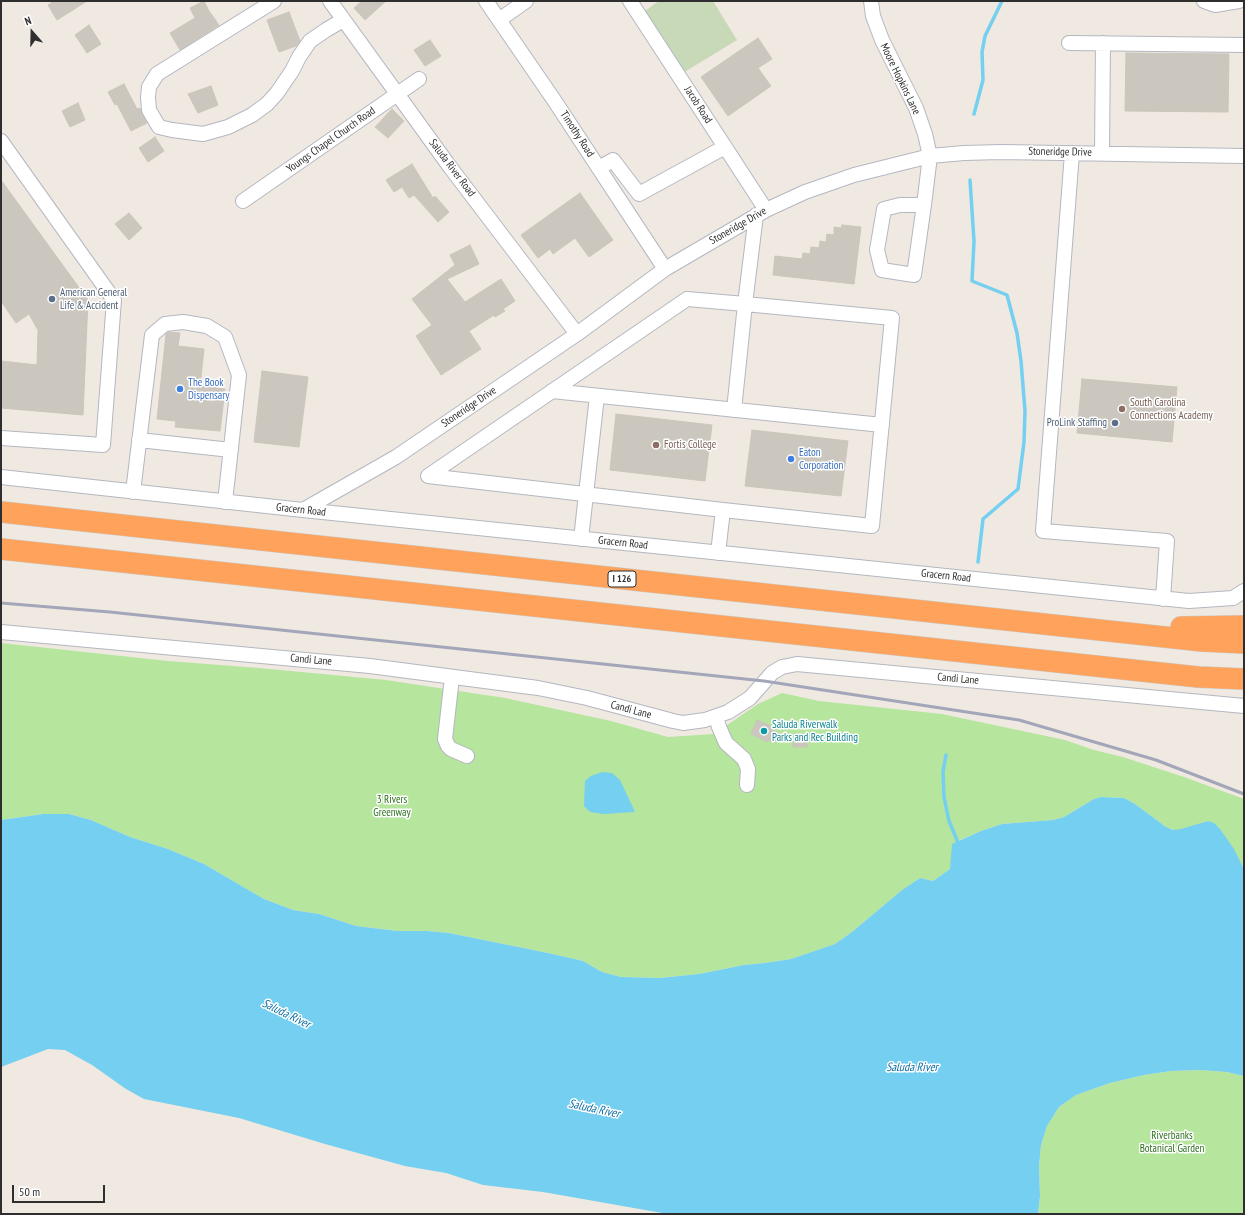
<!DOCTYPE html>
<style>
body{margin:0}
#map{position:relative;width:1245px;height:1215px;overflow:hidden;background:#efe9e1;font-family:"PT Sans Narrow",sans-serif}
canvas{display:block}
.frame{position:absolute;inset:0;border:2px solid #2e2e2e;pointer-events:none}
.north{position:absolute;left:12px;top:12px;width:40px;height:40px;-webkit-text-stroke:3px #fff;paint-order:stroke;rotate:340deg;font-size:11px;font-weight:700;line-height:16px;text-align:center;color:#2e2e2e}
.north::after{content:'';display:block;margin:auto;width:14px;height:18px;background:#2e2e2e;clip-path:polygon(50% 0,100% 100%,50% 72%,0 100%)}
.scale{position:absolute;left:12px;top:1185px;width:93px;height:18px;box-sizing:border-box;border:2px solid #2e2e2e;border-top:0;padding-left:5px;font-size:12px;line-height:14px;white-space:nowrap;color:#2e2e2e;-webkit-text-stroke:3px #fff;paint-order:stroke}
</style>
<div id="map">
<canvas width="1245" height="1215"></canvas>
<div class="frame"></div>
<div class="north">N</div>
<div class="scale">50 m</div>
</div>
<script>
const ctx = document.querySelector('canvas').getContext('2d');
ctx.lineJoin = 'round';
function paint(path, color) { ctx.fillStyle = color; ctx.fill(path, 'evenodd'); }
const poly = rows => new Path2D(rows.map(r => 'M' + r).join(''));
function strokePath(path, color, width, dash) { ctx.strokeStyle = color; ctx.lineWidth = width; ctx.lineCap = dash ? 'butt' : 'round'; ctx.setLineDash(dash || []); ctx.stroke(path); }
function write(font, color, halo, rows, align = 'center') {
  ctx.font = font + ' "PT Sans Narrow",sans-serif'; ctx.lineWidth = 3; ctx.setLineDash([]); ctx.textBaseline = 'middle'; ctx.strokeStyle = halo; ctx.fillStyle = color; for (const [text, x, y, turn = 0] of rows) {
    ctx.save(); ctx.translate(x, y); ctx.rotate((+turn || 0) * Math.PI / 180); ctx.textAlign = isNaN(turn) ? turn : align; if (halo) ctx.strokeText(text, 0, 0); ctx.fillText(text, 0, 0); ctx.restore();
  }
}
paint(poly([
 [1,643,168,661,259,668,386,680,505,698,611,721,668,737,714,734,758,704,782,693,819,701,942,714,1065,740,1094,750,1123,757,1184,777,1244,799,1244,869,1240,861,1208,821,1181,830,1173,830,1166,827,1135,804,1124,798,1101,797,1094,799,1064,817,1053,820,1002,824,981,831,958,841,950,869,933,881,920,878,902,890,852,932,835,944,791,959,765,963,744,965,699,974,660,978,621,977,602,972,583,961,548,953,449,933,427,931,398,931,356,926,319,914,293,910,264,899,204,864,168,849,130,837,91,820,69,814,43,814,1,820],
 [1200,1070,1227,1072,1244,1076,1244,1214,1038,1214,1040,1196,1039,1166,1041,1145,1047,1126,1059,1107,1076,1095,1110,1083,1144,1075,1171,1071]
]), '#b6e59e');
paint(poly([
 [659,1,713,1,737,40,678,76,639,15]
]), '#c8d9b8');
paint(poly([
 [602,772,612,773,620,780,635,812,603,814,590,812,584,806,585,781,591,776],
 [1101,797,1124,798,1135,804,1166,827,1173,830,1181,829,1208,821,1214,823,1220,829,1234,849,1244,869,1244,1076,1227,1072,1200,1070,1171,1071,1144,1075,1110,1083,1076,1095,1059,1107,1047,1126,1041,1145,1039,1166,1040,1196,1038,1214,668,1214,543,1192,483,1185,446,1173,405,1166,325,1144,239,1118,144,1099,126,1089,92,1065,65,1050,48,1049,1,1067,1,820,43,814,69,814,91,820,130,837,168,849,204,864,264,899,293,910,319,914,356,926,398,931,427,931,449,933,548,953,583,961,602,972,621,977,660,978,699,974,744,965,765,963,791,959,835,944,852,932,902,890,920,878,933,881,950,869,952,844,981,831,1002,824,1053,820,1064,817,1094,799]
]), '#75cff0');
strokePath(poly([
 [974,114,983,80,982,52,985,36,1002,1],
 [970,180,974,241,972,281,1007,295,1017,333,1021,361,1025,411,1024,442,1018,489,983,519,978,562],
 [946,755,943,772,944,797,949,821,959,845]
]), '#75cff0', 3.5);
const building = poly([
 [54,1,87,1,57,20,48,5,54,1],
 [204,1,209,11,219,25,180,50,170,33,195,18,190,8,204,1],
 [362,1,386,1,365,20,354,8,362,1],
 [289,12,300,41,296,46,279,52,267,20,289,12],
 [89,25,101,44,87,53,75,35,89,25],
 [758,38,772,59,758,68,771,86,728,116,701,77,758,38],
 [430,40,441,56,425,66,414,50,430,40],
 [1126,53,1229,54,1228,112,1125,111,1126,53],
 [124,84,137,109,140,108,142,114,147,123,131,131,117,104,115,105,108,92,124,84],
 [211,86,218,105,198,113,188,94,211,86],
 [78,103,85,120,70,127,62,111,78,103],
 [392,109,404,121,388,138,375,127,392,109],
 [155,137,164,151,148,162,139,148,155,137],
 [412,164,433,198,435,196,449,212,438,222,414,195,409,198,402,187,394,192,386,180,412,164],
 [1,180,88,300,83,415,1,408,1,361,37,365,38,330,29,314,16,323,1,301,1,180],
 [580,193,613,240,589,257,575,238,553,254,550,249,538,258,521,235,580,193],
 [129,213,142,228,129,240,115,224,129,213],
 [842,225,861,227,854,284,773,275,775,256,802,259,803,253,810,254,811,247,819,248,820,241,826,242,827,234,834,235,834,227,841,228,842,225],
 [470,245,479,264,447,279,465,302,501,279,515,301,503,309,505,311,495,317,494,315,469,331,481,349,441,375,416,336,432,325,412,299,455,265,450,255,470,245],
 [169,332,180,333,178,346,204,349,200,386,225,389,220,431,175,427,176,421,157,419,166,334,169,332],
 [262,371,308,377,299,447,254,442,262,371],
 [1082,379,1177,387,1172,442,1077,433,1082,379],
 [616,414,712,425,705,481,610,470,616,414],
 [752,430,848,441,841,496,745,486,752,430],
 [757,720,773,727,772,730,779,733,774,743,768,740,767,742,751,734,757,720],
 [794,735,807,735,807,747,793,747,794,735]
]);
paint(building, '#cbc7bf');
strokePath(building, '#cbc5ba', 1);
const minor = poly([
 [274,1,157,74,149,87,148,97,149,110,159,127,172,130,203,134,228,127,252,115,267,104,277,93,292,71,299,57,310,41,326,30,343,20],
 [330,1,450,167,577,334],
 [486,1,554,100,665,269],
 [630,1,766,210],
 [871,1,873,16,882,40,916,108,925,134,930,156,924,205,914,275,882,270,877,250,884,209,900,205,924,205],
 [1204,1,1215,5,1239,1],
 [499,20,526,1],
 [1069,43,1244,45],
 [1,141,114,300,103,445,1,438],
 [1072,153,1043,531,1167,541,1163,599],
 [1102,153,1103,43],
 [599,168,613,160,639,194,725,147],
 [243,201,419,79],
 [552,391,882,425],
 [139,440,231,450],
 [1,477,303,510,1189,601,1233,598,1244,591],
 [133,492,152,335,165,324,183,322,207,326,225,337,239,375,225,502],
 [303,510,396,457,577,334,665,269,766,210,805,192,854,175,930,156,964,153,1001,152,1244,156],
 [723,510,872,526,892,318,745,304,734,410],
 [581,539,597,396],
 [718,553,723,510,428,476,687,299,745,304,756,215],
 [1,632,370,666,538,688,587,698,673,721,683,723,705,720,728,712,750,698,772,673,782,667,797,664,1244,706],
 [452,677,445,739,448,746,451,749,467,756],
 [716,717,719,727,726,743,744,759,748,769,747,785]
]);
const highway = poly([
 [1,512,1202,641,1244,643],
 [1,549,1198,677,1244,679],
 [1181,627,1244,626]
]);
strokePath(minor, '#b4b7c1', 16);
strokePath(highway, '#c9c9c9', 22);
strokePath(minor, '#fff', 14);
strokePath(highway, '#ffa35c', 21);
strokePath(poly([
 [1,603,110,612,764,681,1019,720,1156,760,1244,794]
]), '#a3a6b8', 3);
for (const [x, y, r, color] of [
 [52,299,4,"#5c6f8a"],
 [180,389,4,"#3f7fe0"],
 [1122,409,4,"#8d6e63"],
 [1115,423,4,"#5c6f8a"],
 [656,445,4,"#8d6e63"],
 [791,459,4,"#3f7fe0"],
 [764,731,4,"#0f9aa8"]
]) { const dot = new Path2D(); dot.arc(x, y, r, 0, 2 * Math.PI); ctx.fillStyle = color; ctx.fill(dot); strokePath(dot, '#fff', 1.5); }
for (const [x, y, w] of [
 [622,579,28]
]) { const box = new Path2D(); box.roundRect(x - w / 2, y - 8, w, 16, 3); ctx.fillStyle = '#fff'; ctx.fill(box); strokePath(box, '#2e2e2e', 1); }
write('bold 10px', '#2e2e2e', null, [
 ["I 126",622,579]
]);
write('11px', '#2e2e2e', '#fff', [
 ["Moore Hopkins Lane",900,79,64],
 ["Jacob Road",698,105,57],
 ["Timothy Road",577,134,57],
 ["Youngs Chapel Church Road",331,140,-35],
 ["Stoneridge Drive",1060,152,1],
 ["Saluda River Road",452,168,53],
 ["Stoneridge Drive",738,226,-30],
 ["Stoneridge Drive",469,407,-34],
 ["Gracern Road",301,510,6],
 ["Gracern Road",623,543,6],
 ["Gracern Road",946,576,6],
 ["Candi Lane",311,660,5],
 ["Candi Lane",958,679,5],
 ["Candi Lane",631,710,15]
]);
write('11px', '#4e5e75', '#fff', [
 ["American General",60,293],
 ["Life & Accident",60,306],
 ["ProLink Staffing",1107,423,"right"]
], 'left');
write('11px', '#366cbe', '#fff', [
 ["The Book",188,383],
 ["Dispensary",188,396],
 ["Eaton",799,453],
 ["Corporation",799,466]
], 'left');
write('11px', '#785e54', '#fff', [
 ["South Carolina",1130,403],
 ["Connections Academy",1130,416],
 ["Fortis College",664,445]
], 'left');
write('11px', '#0d838f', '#fff', [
 ["Saluda Riverwalk",772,725],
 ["Parks and Rec Building",772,738]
], 'left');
write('11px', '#2c6e1b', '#fff', [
 ["3 Rivers",392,800],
 ["Greenway",392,813],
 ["Riverbanks",1172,1136],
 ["Botanical Garden",1172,1149]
]);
write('italic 12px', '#0d6fa3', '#fff', [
 ["Saluda River",286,1014,26],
 ["Saluda River",912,1068],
 ["Saluda River",594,1109,12]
]);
</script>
